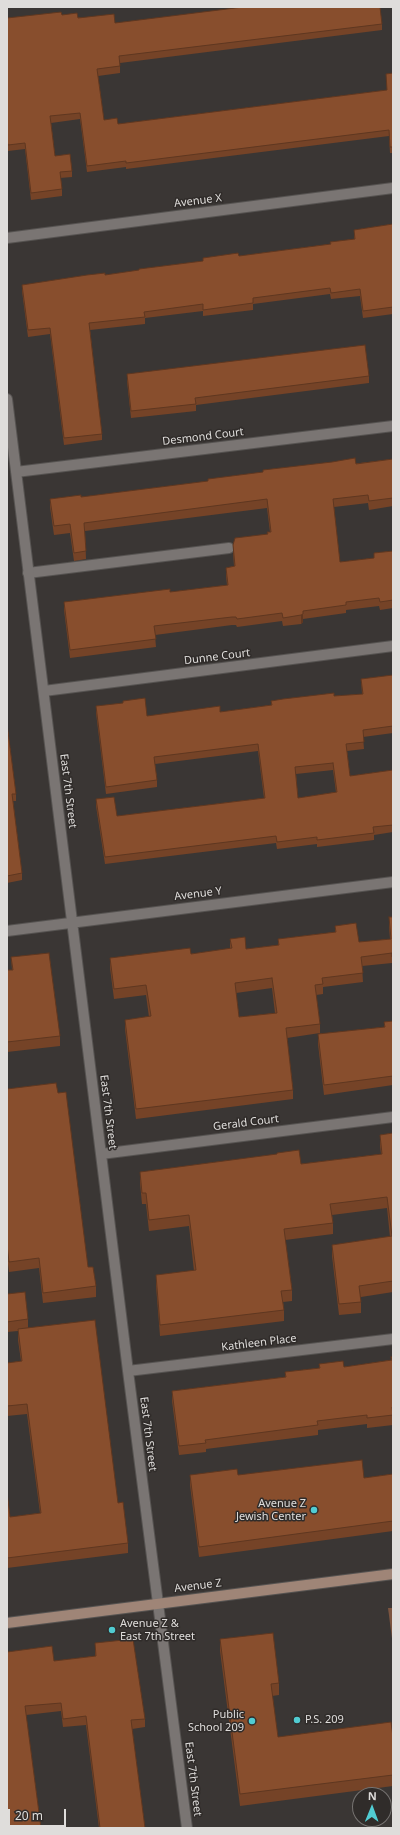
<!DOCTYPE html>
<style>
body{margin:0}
#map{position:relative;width:400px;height:1835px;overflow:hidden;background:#3a3634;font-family:"Noto Sans",sans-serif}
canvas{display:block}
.frame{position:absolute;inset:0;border:8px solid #dfdddb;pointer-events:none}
.north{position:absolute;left:352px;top:1787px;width:40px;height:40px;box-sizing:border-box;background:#302c2a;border:1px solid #767371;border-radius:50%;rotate:1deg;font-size:11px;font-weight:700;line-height:16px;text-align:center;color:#dfdddb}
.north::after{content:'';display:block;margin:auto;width:14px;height:18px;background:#51ccd2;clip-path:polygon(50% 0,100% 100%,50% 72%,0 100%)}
.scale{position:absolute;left:8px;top:1809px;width:58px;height:18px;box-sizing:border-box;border:2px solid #dfdddb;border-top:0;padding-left:5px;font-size:12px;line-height:14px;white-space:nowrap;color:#dfdddb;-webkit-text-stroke:3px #302c2a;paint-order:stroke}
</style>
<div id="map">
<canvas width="400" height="1835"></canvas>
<div class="frame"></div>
<div class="north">N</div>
<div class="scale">20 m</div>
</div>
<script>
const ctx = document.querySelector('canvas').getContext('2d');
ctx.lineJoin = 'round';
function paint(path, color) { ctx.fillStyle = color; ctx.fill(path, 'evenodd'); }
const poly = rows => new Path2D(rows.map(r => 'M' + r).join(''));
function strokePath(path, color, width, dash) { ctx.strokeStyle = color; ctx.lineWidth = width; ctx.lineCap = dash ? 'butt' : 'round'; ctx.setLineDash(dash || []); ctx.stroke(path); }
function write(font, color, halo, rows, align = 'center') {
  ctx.font = font + ' "Noto Sans",sans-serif'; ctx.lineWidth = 3; ctx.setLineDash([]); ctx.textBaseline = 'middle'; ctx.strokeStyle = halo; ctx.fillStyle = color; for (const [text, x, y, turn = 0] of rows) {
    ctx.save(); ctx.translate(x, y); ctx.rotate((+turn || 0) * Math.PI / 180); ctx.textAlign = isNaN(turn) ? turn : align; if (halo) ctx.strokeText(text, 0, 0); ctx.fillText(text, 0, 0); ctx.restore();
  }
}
paint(poly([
 [388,1608,393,1608,393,1646]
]), '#7c5540');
const lane = poly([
 [28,573,229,548]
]);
const street = poly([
 [7,238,393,188],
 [7,399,128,1371,187,1828],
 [16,472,393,426],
 [44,691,393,646],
 [7,931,393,882],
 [101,1154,393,1117],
 [128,1371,393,1339]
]);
const secondary = poly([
 [7,1623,393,1574]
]);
strokePath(lane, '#565351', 12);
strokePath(street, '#565351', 12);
strokePath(secondary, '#565351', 12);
strokePath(lane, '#7a7573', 10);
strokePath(street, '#7a7573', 10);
strokePath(secondary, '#9f8577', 10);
paint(poly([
 [62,15,115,23,382,24,382,30,120,63,120,73,98,76,104,120,118,124,387,90,393,73,393,153,390,153,389,136,126,169,126,167,87,172,80,119,51,123,55,156,72,171,72,177,60,178,62,189,62,196,31,200,25,149,8,151,7,147,7,18],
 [393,224,393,314,363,318,360,296,331,299,330,294,253,304,253,310,203,316,203,311,145,318,145,324,90,330,102,434,102,440,64,445,50,334,28,337,22,291,22,285,139,271,203,261,203,258,239,256,330,244,330,242,354,239,354,230],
 [127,374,369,376,369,383,196,405,196,411,131,418,127,381],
 [393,459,393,506,369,510,368,503,334,507,340,562,374,558,374,553,393,551,393,608,380,610,379,606,346,610,346,613,303,619,303,622,301,624,283,626,282,621,237,627,236,625,232,625,155,635,156,647,70,658,64,610,64,602,170,592,227,585,226,576,226,568,234,566,233,553,233,545,267,534,270,532,267,508,85,531,86,559,74,561,70,533,54,535,50,507,50,499,81,497],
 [393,675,393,733,363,737,364,749,347,751,350,776,393,770,393,832,374,835,374,840,317,847,317,844,277,849,276,843,105,864,96,806,96,799,117,816,264,798,258,751,155,764,157,780,157,787,106,794,96,713,96,706,147,716,220,712,271,705,271,701,362,694,361,679],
 [333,770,336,792,298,798,296,774],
 [7,724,16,794,16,801,13,801,22,873,22,880,7,883],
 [389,917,393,917,393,966,392,966,392,963,362,966,363,982,323,987,323,994,316,995,320,1024,320,1033,287,1038,293,1090,293,1099,136,1119,125,1029,125,1020,149,1017,146,995,114,999,110,968,110,958,191,954,230,949,230,939,246,949,278,945,278,939,335,932,335,926,359,942,390,939,389,927],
 [272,988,275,1013,239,1017,236,993],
 [11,957,60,1036,60,1046,7,1052,7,970,12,970],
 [393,1021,393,1085,324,1095,318,1044,318,1034,384,1027,384,1022],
 [7,1089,58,1093,88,1267,96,1286,96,1297,43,1303,39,1268,9,1272,7,1256],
 [393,1133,393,1292,361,1297,361,1313,339,1315,332,1256,332,1245,390,1237,387,1208,332,1215,333,1223,333,1234,285,1240,292,1290,292,1301,283,1302,284,1310,284,1321,160,1336,156,1286,156,1275,194,1271,189,1226,149,1231,146,1204,142,1204,140,1183,140,1172,301,1164,381,1154,380,1146,380,1135],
 [7,1294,28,1319,28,1328,118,1503,128,1543,128,1553,7,1568,7,1492,10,1517,40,1513,27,1414,7,1416,7,1363,21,1361,18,1340,18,1331,7,1332],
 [391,1357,393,1357,393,1425,367,1428,367,1424,318,1430,318,1435,206,1449,206,1452,179,1455,172,1401,172,1391,285,1377,285,1372,319,1368,319,1364,344,1367,391,1360],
 [393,1474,393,1531,199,1557,190,1485,190,1475,238,1475,364,1478],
 [220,1639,279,1683,279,1695,272,1696,278,1737,393,1737,393,1786,240,1806,220,1651],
 [95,1643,145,1719,145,1727,132,1729,145,1828,99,1828,86,1725,63,1727,61,1711,26,1715,41,1828,9,1828,7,1813,7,1652,54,1661,95,1656]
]), '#754327');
paint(poly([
 [303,614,303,622,301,624,301,615]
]), '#5f3720');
const building = poly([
 [243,7,380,7,382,24,119,56,120,66,97,69,104,120,117,118,118,124,387,90,386,74,393,73,393,147,390,147,389,130,126,163,126,161,87,166,80,113,50,116,55,156,70,154,72,171,60,172,62,189,31,193,25,143,8,145,7,141,7,18,61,12,62,15,77,13,78,18,114,14,115,23,243,7],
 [393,224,393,307,363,311,360,289,331,293,330,288,253,298,253,303,203,310,203,304,144,312,145,317,89,323,102,434,64,438,50,328,28,330,22,285,87,275,105,273,105,275,139,270,139,269,203,261,203,258,238,253,239,256,331,244,330,242,355,239,354,230,393,224],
 [365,345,369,376,195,398,196,404,131,411,127,374,365,345],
 [355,458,356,464,393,459,393,498,369,501,368,495,333,499,340,562,374,558,374,553,393,551,393,600,380,602,379,598,346,602,346,605,303,611,303,614,301,615,283,618,282,613,237,619,236,617,232,617,154,626,156,639,70,650,64,602,170,589,170,592,228,585,226,568,235,566,233,545,235,538,268,534,267,532,271,532,267,499,84,523,86,551,74,553,70,524,54,526,50,499,81,495,81,497,208,481,208,479,263,472,263,470,332,462,355,458],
 [393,675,393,726,363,730,364,742,346,744,350,776,393,770,393,825,373,827,374,833,317,840,317,837,277,842,276,836,105,857,96,799,114,797,117,816,265,798,258,744,154,757,157,780,106,787,96,706,123,703,123,701,145,698,147,716,220,706,220,712,272,705,271,701,283,699,334,693,334,696,363,694,361,679,393,675],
 [333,763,337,792,298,798,295,767,333,763],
 [7,724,16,794,12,794,22,873,7,876,7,724],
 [389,917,393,917,393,956,392,957,392,953,361,957,363,973,322,978,323,984,315,985,320,1024,286,1028,293,1090,136,1109,125,1020,151,1016,146,985,114,989,110,958,190,948,191,954,232,948,230,939,245,937,246,949,279,945,278,939,336,932,335,926,356,923,359,942,391,939,389,917],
 [272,978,277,1013,239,1017,235,983,272,978],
 [49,953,60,1036,7,1042,7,970,13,970,11,957,49,953],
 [393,1021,393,1076,324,1085,318,1034,385,1027,384,1022,393,1021],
 [56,1083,58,1093,66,1092,88,1267,93,1267,96,1286,43,1293,39,1258,9,1262,7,1245,7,1089,56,1083],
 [393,1133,393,1281,359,1286,361,1302,339,1304,332,1245,392,1236,387,1197,330,1204,333,1223,284,1229,292,1290,281,1291,284,1310,160,1325,156,1275,196,1270,189,1215,149,1220,146,1193,142,1193,140,1172,277,1154,277,1153,299,1150,301,1164,382,1154,380,1135,393,1133],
 [25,1292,28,1319,7,1322,7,1294,25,1292],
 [95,1320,118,1503,123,1502,128,1543,7,1558,7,1492,10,1517,41,1513,27,1404,7,1406,7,1363,22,1361,18,1329,95,1320],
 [391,1357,393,1357,393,1407,392,1407,393,1415,367,1418,367,1415,317,1421,318,1425,205,1440,206,1443,179,1446,172,1391,286,1377,285,1372,320,1368,319,1364,343,1361,344,1367,392,1360,391,1357],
 [362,1460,364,1478,393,1474,393,1521,199,1547,190,1475,237,1469,238,1475,362,1460],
 [273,1633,279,1683,271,1684,278,1737,391,1722,393,1737,393,1775,240,1794,220,1639,273,1633],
 [133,1639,145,1719,131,1720,145,1828,100,1828,86,1716,63,1719,61,1703,25,1706,41,1828,10,1828,7,1805,7,1652,52,1646,54,1661,96,1656,95,1643,133,1639]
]);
paint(building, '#884e2d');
strokePath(building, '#5f3720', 1);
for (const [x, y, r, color] of [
 [314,1510,4,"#51ccd2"],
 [112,1630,4,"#51ccd2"],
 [297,1720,4,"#51ccd2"],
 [252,1721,4,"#51ccd2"]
]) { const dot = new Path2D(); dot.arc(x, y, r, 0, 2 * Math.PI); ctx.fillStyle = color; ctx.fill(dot); strokePath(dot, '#302c2a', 1.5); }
write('11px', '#dfdddb', '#302c2a', [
 ["Avenue X",198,201,-7],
 ["Desmond Court",203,437,-7],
 ["Dunne Court",217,657,-7],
 ["East 7th Street",68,791,83],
 ["Avenue Y",198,894,-7],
 ["East 7th Street",108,1112,83],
 ["Gerald Court",246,1123,-7],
 ["Kathleen Place",259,1343,-7],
 ["East 7th Street",148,1434,83],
 ["Avenue Z",198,1586,-7],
 ["East 7th Street",193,1779,83]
]);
write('11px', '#dfdddb', '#302c2a', [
 ["Avenue Z",306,1504],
 ["Jewish Center",306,1517],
 ["Avenue Z &",120,1624,"left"],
 ["East 7th Street",120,1637,"left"],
 ["Public",244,1715],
 ["School 209",244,1728],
 ["P.S. 209",305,1720,"left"]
], 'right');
</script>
